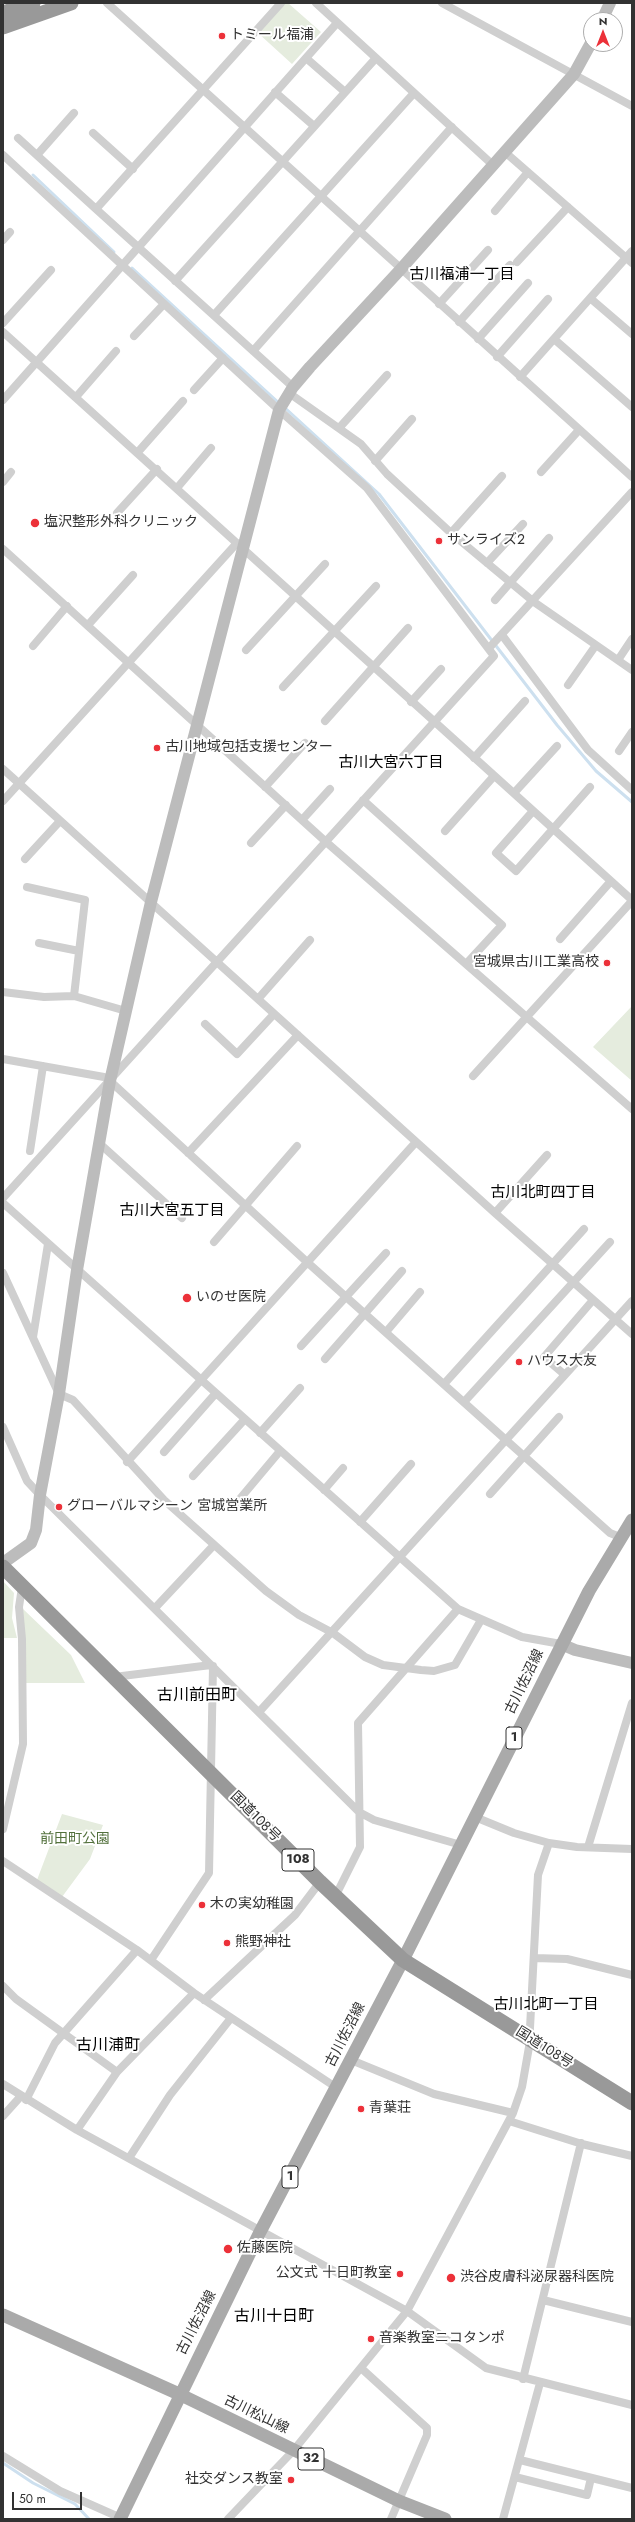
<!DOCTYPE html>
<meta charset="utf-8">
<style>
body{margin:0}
#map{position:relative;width:635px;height:2522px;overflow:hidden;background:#fff;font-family:Jost,sans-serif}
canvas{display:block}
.frame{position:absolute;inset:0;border:4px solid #323232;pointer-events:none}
.north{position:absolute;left:583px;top:12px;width:40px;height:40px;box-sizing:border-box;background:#fff;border:1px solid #adadad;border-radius:50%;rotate:0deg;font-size:11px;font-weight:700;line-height:16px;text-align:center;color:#323232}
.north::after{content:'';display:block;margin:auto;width:14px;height:18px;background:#ec3139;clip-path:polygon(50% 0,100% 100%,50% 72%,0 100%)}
.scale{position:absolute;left:12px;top:2492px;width:70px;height:18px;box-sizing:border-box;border:2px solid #323232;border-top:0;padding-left:5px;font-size:12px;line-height:14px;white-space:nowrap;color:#323232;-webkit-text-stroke:3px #fff;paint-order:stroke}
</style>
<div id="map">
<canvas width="635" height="2522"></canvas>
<div class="frame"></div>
<div class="north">N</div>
<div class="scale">50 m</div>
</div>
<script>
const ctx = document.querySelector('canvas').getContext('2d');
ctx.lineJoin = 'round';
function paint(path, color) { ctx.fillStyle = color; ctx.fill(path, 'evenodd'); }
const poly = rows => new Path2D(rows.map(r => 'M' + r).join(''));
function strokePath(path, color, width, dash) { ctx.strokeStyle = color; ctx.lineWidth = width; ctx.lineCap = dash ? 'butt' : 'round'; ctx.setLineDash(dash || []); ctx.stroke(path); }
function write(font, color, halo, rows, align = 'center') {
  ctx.font = font + ' Jost,"Noto Sans JP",sans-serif'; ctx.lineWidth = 4; ctx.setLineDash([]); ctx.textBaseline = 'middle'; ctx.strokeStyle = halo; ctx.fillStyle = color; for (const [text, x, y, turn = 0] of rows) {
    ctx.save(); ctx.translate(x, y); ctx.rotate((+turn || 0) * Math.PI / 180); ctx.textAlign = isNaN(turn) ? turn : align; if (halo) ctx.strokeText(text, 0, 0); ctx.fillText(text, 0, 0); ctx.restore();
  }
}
paint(poly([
 [285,3,288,3,321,32,292,64,258,33],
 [632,1006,632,1081,593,1047],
 [3,1581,14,1593,12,1618,17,1638,3,1638],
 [22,1608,71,1655,85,1683,26,1683],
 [62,1814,103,1825,90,1859,62,1897,37,1880]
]), '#e5ecde');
strokePath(poly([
 [33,175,114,252],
 [132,268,280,404],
 [284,407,379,494,557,725,596,771,632,802],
 [3,2463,33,2483,75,2504,89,2519]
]), '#cde0ef', 3);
strokePath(poly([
 [107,3,632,477],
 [281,3,96,209,293,387],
 [316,3,494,166],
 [442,3,632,106],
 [306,58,345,92],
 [275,92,314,126],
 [93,133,133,169],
 [18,138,96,209],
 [506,153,632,263],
 [3,155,279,410,367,488,494,656,3,1198],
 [37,155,74,113],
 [495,211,528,172],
 [3,240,10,232],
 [517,262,568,207],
 [175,281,376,58],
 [590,298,632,334],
 [439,304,488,250],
 [214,315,414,93],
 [459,322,510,265],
 [3,323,51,270],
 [3,332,632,900],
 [134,336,164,304],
 [478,339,528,283],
 [554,339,632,407],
 [253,351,452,127],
 [497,357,548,299],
 [520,377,632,251],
 [194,390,223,358],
 [289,393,361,444,387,474,451,533,534,602,632,670],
 [76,397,116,351],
 [3,400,337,23],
 [340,427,387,375],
 [138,452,183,401],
 [375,461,412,419],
 [541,472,579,430],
 [3,482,11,472],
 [177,488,211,448],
 [117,513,157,469],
 [451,533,502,476],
 [3,549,325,841,632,1109],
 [487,563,523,524],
 [495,600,549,538],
 [88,625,133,575],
 [502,635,588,750,632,790],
 [33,646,67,606],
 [490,647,632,492],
 [246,650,325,564],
 [618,660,632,639],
 [568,685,596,645],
 [283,687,376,586],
 [411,702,441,669],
 [325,721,408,628],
 [619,751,632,732],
 [474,758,525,701],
 [3,769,495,1213,632,1334],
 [265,787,305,743],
 [514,793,557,746],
 [363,800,502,925,466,964],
 [3,801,237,543],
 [533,811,496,853,516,871,590,787],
 [302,820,330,789],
 [445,831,494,776],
 [251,843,286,805],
 [25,859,60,821],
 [27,887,85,900,74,996],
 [560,939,611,881],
 [39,943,79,951],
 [3,992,44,997,74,996,126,1011],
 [258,999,310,940],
 [205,1024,237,1054,274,1014],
 [3,1059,104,1077,110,1081,307,1262,610,1533,620,1537],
 [473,1076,632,901],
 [99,1143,182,1218],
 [30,1151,43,1066],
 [188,1153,298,1035],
 [3,1203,458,1609,522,1637,561,1644],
 [495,1213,547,1155],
 [214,1242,297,1146],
 [3,1273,59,1394,73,1400,164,1500,266,1591,299,1615,333,1633,365,1657,383,1665,421,1670,434,1671,455,1665,481,1620],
 [386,1332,420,1292],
 [33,1337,48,1244],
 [301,1346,386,1253],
 [325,1359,402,1271],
 [565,1375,544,1357,593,1300],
 [444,1384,584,1229],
 [464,1402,610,1242],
 [3,1427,27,1481,40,1495,359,1812,374,1820,461,1845],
 [260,1433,300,1388],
 [164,1452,216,1393],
 [127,1462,416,1142],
 [193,1476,245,1419],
 [324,1490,343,1468],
 [490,1494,559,1417],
 [233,1507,280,1451],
 [360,1522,411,1464],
 [155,1608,214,1545],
 [114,1677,211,1665],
 [259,1712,632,1301],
 [475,1817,514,1833,549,1843,577,1847,632,1849],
 [3,1829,23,1744,22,1639,19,1607,22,1587],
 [588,1847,632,1703],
 [3,1861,137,1950,194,1993,337,2088],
 [335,1897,360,1847,358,1723,458,1609],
 [535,1958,567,1959,632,1975],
 [151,1960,209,1873,213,1666],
 [3,1986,16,1999,117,2072],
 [204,2000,295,1915,320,1882],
 [351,2060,434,2094,513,2113],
 [3,2084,77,2130,407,2311,486,2368,632,2405],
 [26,2100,55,2043,137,1950],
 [3,2116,21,2096],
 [509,2121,582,2144,632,2156],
 [77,2130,117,2072,194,1993],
 [129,2158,170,2095,231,2018],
 [543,2300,632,2322],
 [361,2368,427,2428,427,2435,391,2519],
 [523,2379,581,2143],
 [3,2456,60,2491,121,2518],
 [520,2460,632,2488],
 [515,2477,587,2495,591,2478],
 [228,2519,293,2451,407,2311,513,2113,522,2087,529,2047,538,1875,549,1843],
 [503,2519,540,2383]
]), '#cfcfcf', 8);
strokePath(poly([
 [602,20,610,3],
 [3,1563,31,1543,36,1530,40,1495,59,1394,77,1270,110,1081,126,1011,151,902,279,410,293,387,310,367,400,270,574,74,591,43],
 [561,1644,575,1650,632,1663]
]), '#bcbcbc', 12);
strokePath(poly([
 [3,2315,179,2394,399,2501,445,2519],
 [120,2519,260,2232,403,1960,589,1591,632,1520]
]), '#aaa', 13);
strokePath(poly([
 [3,13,33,3],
 [3,27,71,3],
 [3,1567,320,1882,403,1960,632,2103]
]), '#999', 15);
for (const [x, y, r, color] of [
 [222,36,4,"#ec3139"],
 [35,523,5,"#ec3139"],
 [439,541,4,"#ec3139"],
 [157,748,4,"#ec3139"],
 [607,963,4,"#ec3139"],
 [187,1298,5,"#ec3139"],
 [519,1362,4,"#ec3139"],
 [59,1507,4,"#ec3139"],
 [202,1905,4,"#ec3139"],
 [227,1943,4,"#ec3139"],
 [361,2109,4,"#ec3139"],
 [228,2249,5,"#ec3139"],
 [400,2274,4,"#ec3139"],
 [451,2278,5,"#ec3139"],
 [371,2339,4,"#ec3139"],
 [291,2480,4,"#ec3139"]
]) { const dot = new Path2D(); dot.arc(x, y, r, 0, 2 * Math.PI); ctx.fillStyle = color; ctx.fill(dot); strokePath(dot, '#fff', 1.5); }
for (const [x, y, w] of [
 [514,1738,16],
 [298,1860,32],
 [290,2177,16],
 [311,2459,26]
]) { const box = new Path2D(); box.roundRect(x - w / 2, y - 11, w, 22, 3); ctx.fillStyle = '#fff'; ctx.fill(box); strokePath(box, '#323232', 1); }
write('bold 13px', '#323232', null, [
 ["1",514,1738],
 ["108",298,1860],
 ["1",290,2177],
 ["32",311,2459]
]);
write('14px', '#323232', '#fff', [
 ["トミール福浦",230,36],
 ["塩沢整形外科クリニック",44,523],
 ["サンライズ2",447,541],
 ["古川地域包括支援センター",165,748],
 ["宮城県古川工業高校",599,963,"right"],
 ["いのせ医院",196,1298],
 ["ハウス大友",527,1362],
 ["グローバルマシーン 宮城営業所",67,1507],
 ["木の実幼稚園",210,1905],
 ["熊野神社",235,1943],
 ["青葉荘",369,2109],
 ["佐藤医院",237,2249],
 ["公文式 十日町教室",392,2274,"right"],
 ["渋谷皮膚科泌尿器科医院",460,2278],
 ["音楽教室ニコタンポ",379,2339],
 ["社交ダンス教室",283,2480,"right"]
], 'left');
write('14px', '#323232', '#fff', [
 ["古川佐沼線",525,1682,-64],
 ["国道108号",255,1817,45],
 ["古川佐沼線",346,2035,-63],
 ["国道108号",544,2048,32],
 ["古川佐沼線",197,2323,-63],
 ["古川松山線",256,2415,26]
]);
write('14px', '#53713d', '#fff', [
 ["前田町公園",75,1840]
]);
write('15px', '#000', '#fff', [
 ["古川福浦一丁目",462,275],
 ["古川大宮六丁目",391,763],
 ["古川北町四丁目",543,1193],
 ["古川大宮五丁目",172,1211],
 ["古川北町一丁目",546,2005]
]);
write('16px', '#000', '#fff', [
 ["古川前田町",197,1696],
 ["古川浦町",108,2046],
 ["古川十日町",274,2317]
]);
</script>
